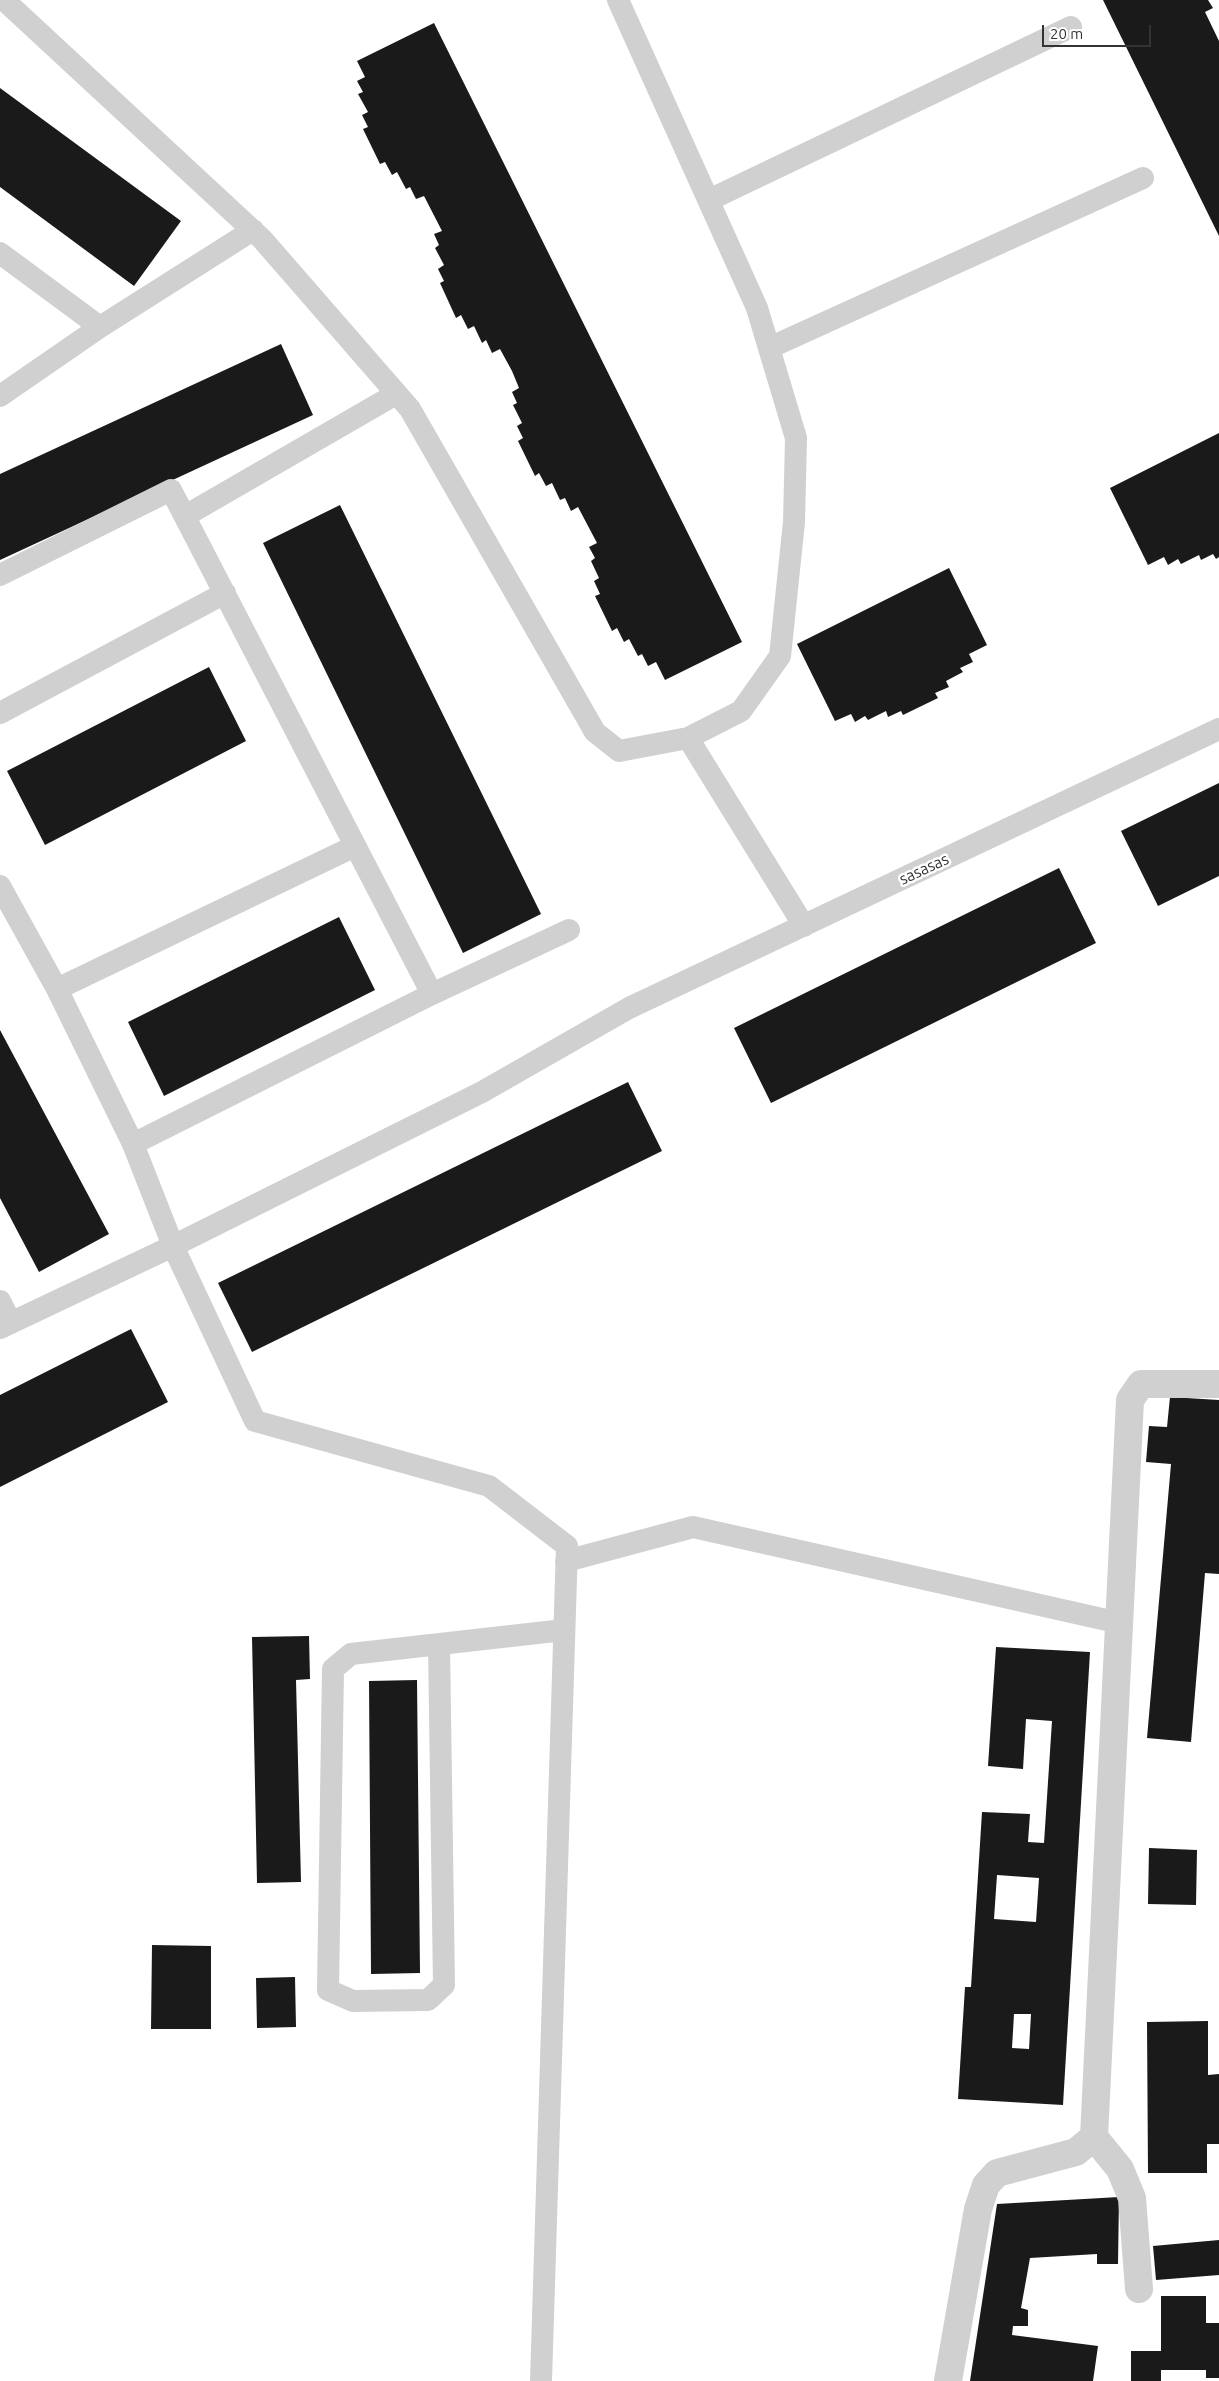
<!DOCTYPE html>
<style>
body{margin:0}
#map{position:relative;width:1219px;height:2381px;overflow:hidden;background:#fff;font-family:Ubuntu,sans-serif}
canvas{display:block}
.scale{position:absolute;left:1042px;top:25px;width:109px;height:22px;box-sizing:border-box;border:2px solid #333;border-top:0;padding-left:6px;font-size:15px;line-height:18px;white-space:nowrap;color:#333;-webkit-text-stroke:4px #fff;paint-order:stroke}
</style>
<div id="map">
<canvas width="1219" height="2381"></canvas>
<div class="scale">20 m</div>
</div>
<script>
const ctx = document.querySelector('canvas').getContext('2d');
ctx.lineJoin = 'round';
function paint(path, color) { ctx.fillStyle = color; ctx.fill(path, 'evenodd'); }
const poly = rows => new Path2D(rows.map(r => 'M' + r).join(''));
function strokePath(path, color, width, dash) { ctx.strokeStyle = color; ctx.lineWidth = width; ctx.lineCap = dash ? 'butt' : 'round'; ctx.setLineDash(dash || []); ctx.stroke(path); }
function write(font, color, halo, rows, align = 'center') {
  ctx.font = font + ' Ubuntu,sans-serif'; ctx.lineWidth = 5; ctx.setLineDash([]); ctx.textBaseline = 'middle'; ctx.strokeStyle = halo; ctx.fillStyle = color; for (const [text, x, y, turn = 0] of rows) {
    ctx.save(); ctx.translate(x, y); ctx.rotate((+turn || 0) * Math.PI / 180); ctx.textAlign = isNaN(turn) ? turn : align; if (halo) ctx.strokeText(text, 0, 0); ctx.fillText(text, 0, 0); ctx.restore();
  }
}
paint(poly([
 [1103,0,1208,0,1213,8,1205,12,1219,41,1219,236],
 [434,23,742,642,665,680,656,662,648,666,642,654,638,656,629,639,624,642,617,628,612,631,595,596,600,594,594,581,599,578,591,561,595,558,589,547,597,543,578,507,571,511,565,498,560,500,552,483,546,486,539,473,535,476,518,441,523,438,517,426,522,423,513,405,517,403,512,392,519,388,512,371,500,349,492,353,486,340,482,343,474,326,468,329,461,315,456,318,440,283,444,281,438,269,444,265,435,248,439,245,434,234,442,231,424,196,416,199,410,187,406,189,397,172,392,175,385,162,380,164,363,129,368,127,362,115,368,112,358,94,363,92,357,81,365,77,357,61],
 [0,88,181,221,134,286,0,187],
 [281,344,313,415,0,560,0,474],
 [1219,433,1219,557,1216,559,1213,554,1201,560,1199,555,1181,564,1178,559,1168,565,1164,557,1148,565,1110,488],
 [340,505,541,914,463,953,263,543],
 [949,568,987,645,969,654,973,662,960,668,963,672,946,681,949,687,935,693,938,698,903,715,901,711,888,717,886,711,868,720,865,716,855,722,851,714,835,721,797,644],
 [209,667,246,741,45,845,7,771],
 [1219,783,1219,876,1158,906,1121,831],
 [1059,868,1096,943,771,1103,734,1028],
 [339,917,375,990,164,1096,128,1022],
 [0,1030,109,1234,39,1272,0,1198],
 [628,1082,662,1151,252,1352,218,1283],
 [131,1329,168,1402,0,1487,0,1395],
 [1170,1397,1219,1400,1219,1574,1205,1573,1191,1742,1147,1738,1171,1464,1146,1462,1149,1426,1167,1427],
 [309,1636,310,1679,296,1680,301,1882,257,1883,252,1637],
 [996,1647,1090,1652,1063,2105,958,2099,965,1987,971,1987,982,1812,1030,1814,1028,1842,1044,1843,1052,1721,1026,1719,1023,1769,988,1766],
 [997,1875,1039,1878,1036,1922,994,1919],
 [1014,2014,1031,2014,1029,2049,1012,2048],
 [417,1680,420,1973,371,1974,369,1681],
 [1149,1848,1197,1850,1196,1905,1148,1904],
 [152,1945,211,1946,211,2029,151,2029],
 [295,1977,296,2027,257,2028,256,1978],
 [1208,2021,1208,2075,1219,2074,1219,2144,1207,2144,1207,2173,1148,2173,1147,2022],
 [1119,2197,1118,2264,1097,2264,1097,2254,1030,2258,1021,2308,1028,2310,1028,2326,1013,2326,1012,2335,1098,2346,1093,2381,970,2381,997,2204],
 [1219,2240,1219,2275,1156,2280,1153,2246],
 [1161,2296,1206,2296,1206,2323,1219,2323,1219,2378,1206,2378,1206,2370,1161,2370,1161,2381,1131,2381,1131,2351,1161,2351]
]), '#1a1a1a');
strokePath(poly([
 [4,0,262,239,410,409,595,732,619,751,688,738,804,926],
 [618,0,757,308,796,438,794,522,780,656,741,711,688,738],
 [709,200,1071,27],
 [0,253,100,327],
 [769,348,1143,178],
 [0,396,100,327,253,230],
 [185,516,396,394],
 [0,575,171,490,432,994],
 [0,713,225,593],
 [0,886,57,989,133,1144,173,1246,255,1421,489,1486,567,1546,541,2381],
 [57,989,355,846],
 [133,1144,432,994,569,930],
 [0,1301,11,1323],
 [0,1328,173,1246,482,1092,629,1008,1219,729],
 [566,1561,693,1527,1120,1623],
 [439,1644,444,1985,428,2000,353,2001,328,1990,333,1669,351,1654,564,1630]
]), '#d0d0d0', 22);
strokePath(poly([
 [1139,2289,1132,2198,1120,2169,1094,2137,1130,1400,1141,1384,1219,1384],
 [948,2381,978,2209,986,2185,997,2173,1076,2152,1094,2137]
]), '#d0d0d0', 28);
write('16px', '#333', '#fff', [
 ["sasasas",924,869,-25]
]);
</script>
